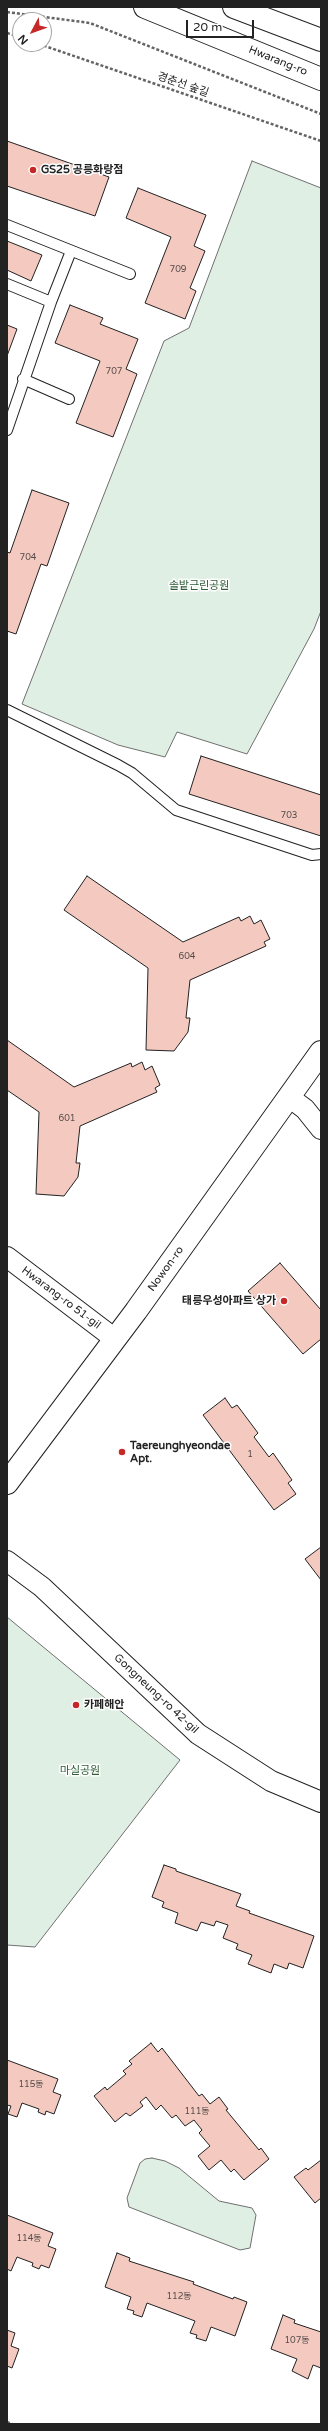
<!DOCTYPE html>
<meta charset="utf-8">
<style>
body{margin:0}
#map{position:relative;width:328px;height:2431px;overflow:hidden;background:#fff;font-family:"Varela Round",sans-serif}
canvas{display:block}
.frame{position:absolute;inset:0;border:8px solid #222;pointer-events:none}
.north{position:absolute;left:12px;top:12px;width:40px;height:40px;box-sizing:border-box;background:#fff;border:1px solid #a7a7a7;border-radius:50%;rotate:229deg;font-size:11px;font-weight:700;line-height:16px;text-align:center;color:#222}
.north::after{content:'';display:block;margin:auto;width:14px;height:18px;background:#c62828;clip-path:polygon(50% 0,100% 100%,50% 72%,0 100%)}
.scale{position:absolute;left:186px;top:20px;width:68px;height:18px;box-sizing:border-box;border:2px solid #222;border-top:0;padding-left:5px;font-size:12px;line-height:14px;white-space:nowrap;color:#222;-webkit-text-stroke:3px #fff;paint-order:stroke}
</style>
<div id="map">
<canvas width="328" height="2431"></canvas>
<div class="frame"></div>
<div class="north">N</div>
<div class="scale">20 m</div>
</div>
<script>
const ctx = document.querySelector('canvas').getContext('2d');
ctx.lineJoin = 'round';
function paint(path, color) { ctx.fillStyle = color; ctx.fill(path, 'evenodd'); }
const poly = rows => new Path2D(rows.map(r => 'M' + r).join(''));
function strokePath(path, color, width, dash) { ctx.strokeStyle = color; ctx.lineWidth = width; ctx.lineCap = dash ? 'butt' : 'round'; ctx.setLineDash(dash || []); ctx.stroke(path); }
function write(font, color, halo, rows, align = 'center') {
  ctx.font = font + ' "Varela Round","Noto Sans KR",sans-serif'; ctx.lineWidth = 3; ctx.setLineDash([]); ctx.textBaseline = 'middle'; ctx.strokeStyle = halo; ctx.fillStyle = color; for (const [text, x, y, turn = 0] of rows) {
    ctx.save(); ctx.translate(x, y); ctx.rotate((+turn || 0) * Math.PI / 180); ctx.textAlign = isNaN(turn) ? turn : align; if (halo) ctx.strokeText(text, 0, 0); ctx.fillText(text, 0, 0); ctx.restore();
  }
}
const green = poly([
 [252,161,321,188,321,611,314,629,247,754,177,732,165,757,118,745,22,704,164,341,189,328,252,161],
 [7,1617,180,1760,35,1947,7,1945,7,1617],
 [152,2158,165,2161,179,2168,219,2201,252,2208,256,2215,250,2248,240,2250,129,2207,127,2198,140,2163,145,2159,152,2158]
]);
paint(green, '#e0efe3');
strokePath(green, '#6f6f6f', 1);
const building = poly([
 [7,141,109,177,95,216,7,186,7,141],
 [138,188,206,215,194,246,205,251,190,288,196,291,185,319,145,303,171,237,126,218,138,188],
 [7,241,42,255,31,281,7,270,7,241],
 [70,305,103,318,100,324,138,339,126,369,137,374,113,437,76,423,100,361,55,343,70,305],
 [7,325,17,329,7,356,7,325],
 [32,490,69,503,47,566,41,564,16,634,7,631,7,552,10,553,32,490],
 [201,756,321,795,321,836,189,794,201,756],
 [87,876,183,942,239,917,241,921,250,916,254,924,261,920,270,939,264,942,266,946,190,980,186,1018,190,1018,188,1032,174,1051,146,1050,148,968,64,910,87,876],
 [7,1040,74,1087,131,1063,132,1067,142,1062,145,1070,152,1066,160,1085,155,1088,157,1092,80,1126,76,1163,80,1163,78,1177,64,1196,36,1194,39,1112,7,1090,7,1040],
 [280,1263,321,1310,321,1339,303,1354,248,1291,280,1263],
 [225,1398,232,1408,237,1405,258,1433,254,1437,269,1457,273,1453,292,1480,288,1483,296,1494,274,1510,203,1415,225,1398],
 [321,1547,321,1580,305,1559,321,1547],
 [164,1865,176,1869,176,1871,241,1894,236,1906,250,1911,249,1913,314,1936,303,1968,289,1963,287,1969,274,1964,271,1973,248,1964,252,1955,236,1949,238,1944,223,1938,228,1925,216,1921,214,1926,201,1922,197,1931,175,1923,178,1913,162,1907,164,1902,152,1897,164,1865],
 [151,2043,158,2052,162,2048,199,2096,202,2094,210,2104,219,2097,228,2109,226,2110,259,2150,261,2148,269,2159,244,2180,234,2169,231,2172,221,2160,209,2170,198,2156,210,2146,199,2133,202,2130,194,2120,185,2126,176,2115,172,2118,161,2105,156,2110,146,2097,140,2102,143,2106,130,2116,126,2113,115,2122,94,2096,105,2087,107,2090,126,2074,123,2071,132,2064,129,2061,151,2043],
 [7,2060,58,2079,53,2092,61,2095,54,2114,46,2111,45,2115,38,2112,39,2109,22,2103,17,2117,8,2114,11,2106,7,2105,7,2060],
 [321,2160,321,2198,315,2203,294,2177,306,2168,308,2170,321,2160],
 [7,2215,53,2233,48,2246,56,2249,49,2268,41,2265,39,2269,32,2266,33,2263,17,2257,11,2271,7,2269,7,2215],
 [117,2253,130,2258,129,2261,194,2282,193,2284,233,2299,234,2297,247,2302,235,2336,211,2327,206,2341,196,2338,197,2335,190,2333,195,2321,147,2303,142,2317,133,2314,134,2311,127,2309,131,2297,105,2287,117,2253],
 [283,2315,295,2320,294,2323,321,2332,321,2368,313,2365,308,2379,292,2371,297,2359,271,2349,283,2315],
 [7,2330,15,2333,11,2346,19,2349,12,2368,7,2366,7,2330]
]);
paint(building, '#f3c9c0');
strokePath(building, '#222', 1);
const service = poly([
 [7,225,130,274],
 [7,284,51,302],
 [23,379,69,399],
 [7,430,51,302,71,251],
 [7,710,118,765,132,773,176,810,312,855,321,854]
]);
const minor = poly([
 [289,1097,305,1109,321,1129],
 [7,1257,115,1339],
 [7,1561,42,1587,198,1734,271,1781,321,1802]
]);
const secondary = poly([
 [7,1483,136,1311,321,1052]
]);
const primary = poly([
 [145,7,321,79],
 [234,7,321,40]
]);
strokePath(service, '#222', 12);
strokePath(minor, '#222', 22);
strokePath(secondary, '#222', 24);
strokePath(primary, '#222', 24);
strokePath(poly([
 [7,12,90,23,321,114],
 [7,33,20,37],
 [39,44,321,141],
 [7,2422,12,2424]
]), '#646464', 2.5, [3, 2]);
strokePath(service, '#fff', 10);
strokePath(minor, '#fff', 20);
strokePath(secondary, '#fff', 22);
strokePath(primary, '#fff', 22);
for (const [x, y, r, color] of [
 [33,170,4,"#c62828"],
 [284,1301,4,"#c62828"],
 [122,1452,4,"#c62828"],
 [76,1705,4,"#c62828"]
]) { const dot = new Path2D(); dot.arc(x, y, r, 0, 2 * Math.PI); ctx.fillStyle = color; ctx.fill(dot); strokePath(dot, '#fff', 1.5); }
write('9px', '#564c4a', null, [
 ["709",178,270],
 ["707",114,372],
 ["704",28,558],
 ["703",289,816],
 ["604",187,957],
 ["601",67,1119],
 ["1",250,1455],
 ["115동",31,2085],
 ["111동",197,2112],
 ["114동",29,2239],
 ["112동",179,2297],
 ["107동",297,2341]
]);
write('11px', '#222', '#fff', [
 ["Hwarang-ro",278,61,22],
 ["경춘선 숲길",183,85,19],
 ["Nowon-ro",166,1269,-54],
 ["Hwarang-ro 51-gil",61,1298,37],
 ["Gongneung-ro 42-gil",156,1694,43]
]);
write('bold 11px', '#222', '#fff', [
 ["GS25 공릉화랑점",41,170],
 ["태릉우성아파트 상가",276,1301,"right"],
 ["Taereunghyeondae",130,1446],
 ["Apt.",130,1459],
 ["카페해안",84,1705]
], 'left');
write('11px', '#2f5e38', '#fff', [
 ["솔밭근린공원",199,586],
 ["마실공원",80,1771]
]);
</script>
